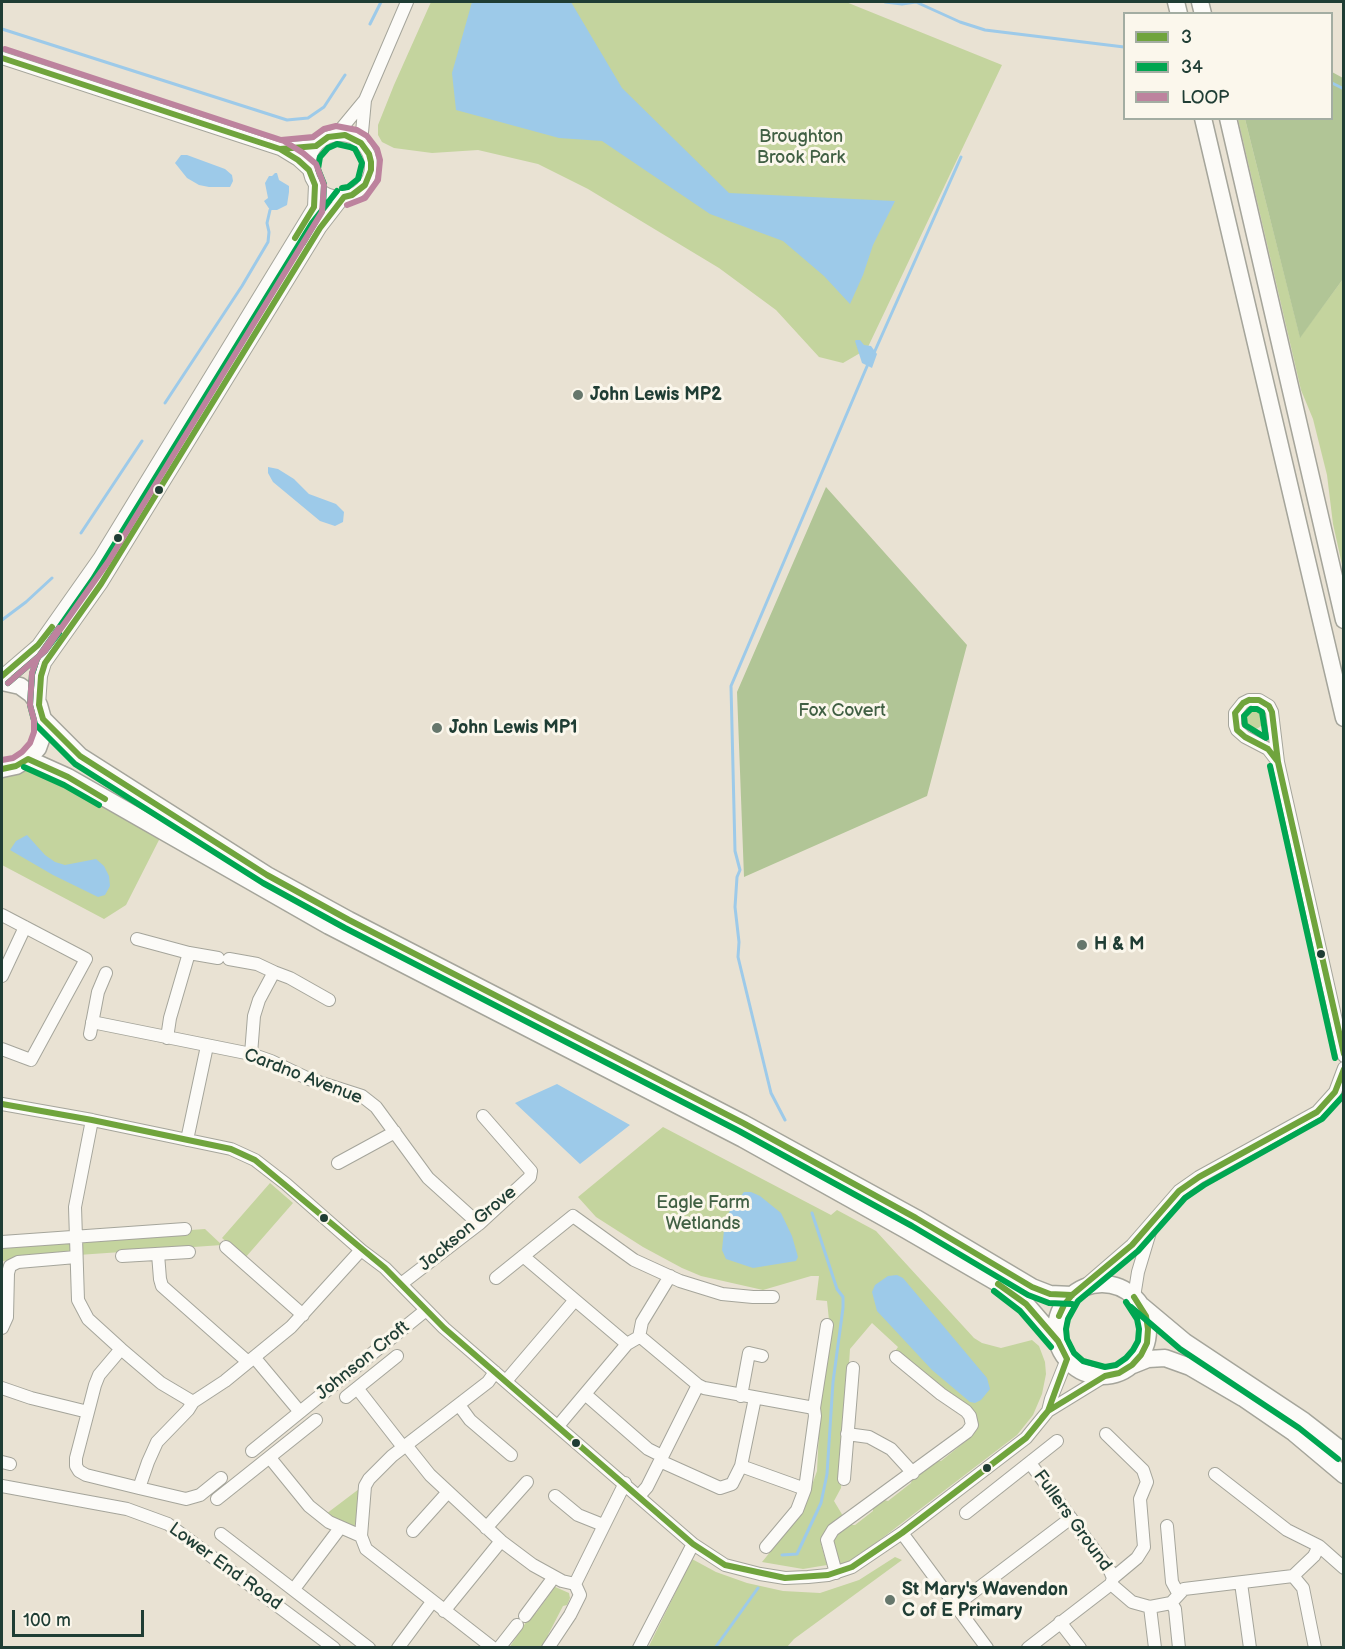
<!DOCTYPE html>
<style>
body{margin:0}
#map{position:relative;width:1345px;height:1649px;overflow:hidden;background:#e9e2d3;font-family:"Balsamiq Sans",sans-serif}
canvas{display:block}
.frame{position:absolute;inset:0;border:3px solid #1f3d34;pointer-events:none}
.legend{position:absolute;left:1123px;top:12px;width:210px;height:108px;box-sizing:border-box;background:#fbf7ec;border:2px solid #a3ada2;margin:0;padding:8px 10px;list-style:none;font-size:18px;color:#1f3d34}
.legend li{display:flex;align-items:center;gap:12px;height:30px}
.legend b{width:30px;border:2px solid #a3ada2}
.scale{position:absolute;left:12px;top:1610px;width:132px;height:27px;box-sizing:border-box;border:3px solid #1f3d34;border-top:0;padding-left:8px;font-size:18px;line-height:21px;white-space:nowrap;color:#1f3d34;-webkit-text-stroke:4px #fbf7ec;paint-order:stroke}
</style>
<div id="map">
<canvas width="1345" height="1649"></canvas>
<div class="frame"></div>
<ul class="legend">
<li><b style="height:8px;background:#70a43d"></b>3</li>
<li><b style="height:8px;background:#00a651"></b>34</li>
<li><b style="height:8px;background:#bd839e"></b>LOOP</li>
</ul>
<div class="scale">100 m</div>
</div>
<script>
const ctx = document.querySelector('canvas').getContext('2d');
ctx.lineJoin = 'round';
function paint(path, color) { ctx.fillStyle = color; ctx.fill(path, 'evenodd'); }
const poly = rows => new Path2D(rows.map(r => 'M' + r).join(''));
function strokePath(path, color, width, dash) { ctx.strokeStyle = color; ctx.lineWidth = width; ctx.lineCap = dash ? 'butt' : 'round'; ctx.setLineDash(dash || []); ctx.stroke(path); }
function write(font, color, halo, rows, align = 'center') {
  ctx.font = font + ' "Balsamiq Sans",sans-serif'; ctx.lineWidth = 6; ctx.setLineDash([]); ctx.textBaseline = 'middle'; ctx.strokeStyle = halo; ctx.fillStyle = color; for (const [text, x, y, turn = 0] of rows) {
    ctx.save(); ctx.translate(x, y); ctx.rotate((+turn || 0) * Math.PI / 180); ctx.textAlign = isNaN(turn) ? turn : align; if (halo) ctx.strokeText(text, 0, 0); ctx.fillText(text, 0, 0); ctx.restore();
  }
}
paint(poly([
 [431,2,846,2,1002,65,867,349,843,363,819,357,776,310,719,268,588,189,538,164,478,150,432,153,394,148,382,142,378,135,378,125,394,85],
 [1238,119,1245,119,1300,337,1343,279,1343,569,1333,524,1327,475,1313,419,1301,390],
 '1241 717a12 12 0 1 1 24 0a12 12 0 1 1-24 0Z',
 [32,765,160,838,126,905,104,919,2,865,2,775],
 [663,1127,831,1215,837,1210,876,1231,974,1338,982,1343,1001,1348,1032,1340,1039,1346,1045,1362,1046,1374,1042,1394,1033,1415,1017,1435,851,1562,842,1564,835,1561,832,1540,838,1531,850,1525,855,1525,873,1511,873,1507,884,1500,888,1501,911,1483,913,1476,936,1460,941,1461,966,1441,966,1436,977,1426,891,1357,898,1347,872,1323,850,1349,841,1488,834,1501,843,1516,828,1527,823,1536,821,1544,827,1565,803,1569,762,1562,802,1513,817,1471,820,1411,829,1320,827,1301,816,1300,819,1276,811,1276,763,1290,701,1276,682,1268,643,1247,596,1217,578,1197],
 [270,1183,293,1203,245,1258,222,1238],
 [205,1229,222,1245,78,1255,77,1238],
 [73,1239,74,1255,2,1261,2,1244],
 [359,1489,358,1531,326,1514],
 [895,1557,902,1560,794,1639,787,1647,648,1648,692,1559,716,1572,747,1583,783,1591,820,1593,859,1580],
 [553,1586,569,1593,570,1598,567,1605,563,1606,548,1635,548,1640,542,1647,509,1648,532,1613,536,1613,552,1591]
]), '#c4d49e');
paint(poly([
 [1332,72,1343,78,1343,279,1300,338,1245,119,1332,118],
 [826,487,967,645,927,796,744,877,737,692]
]), '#b1c596');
paint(poly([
 [472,2,571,2,622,88,729,193,895,201,873,245,863,275,850,304,824,276,783,241,710,214,602,141,559,138,456,110,452,73],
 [181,155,187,155,225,169,232,175,233,181,230,187,209,187,199,185,187,178,175,163],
 [275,173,277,173,279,180,289,186,289,192,287,205,277,210,270,210,264,201,268,198,265,183,269,176,272,176],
 [856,340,860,340,864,345,871,346,877,354,872,368,862,363,855,341],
 [268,467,278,469,294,479,309,494,336,504,344,512,343,522,335,526,320,521,273,482,268,473],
 [27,835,45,855,55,862,65,865,96,859,104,866,109,876,110,886,105,895,98,897,53,875,10,850,16,841],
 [557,1084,630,1125,580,1164,515,1103],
 [744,1192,751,1192,760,1196,781,1213,792,1236,798,1257,796,1261,753,1268,726,1259,722,1250,725,1220,732,1207],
 [897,1275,903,1278,987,1378,990,1389,981,1400,975,1403,970,1402,932,1370,877,1311,872,1292,875,1285,888,1276]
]), '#9dcae9');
strokePath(poly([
 [885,2,902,4,916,2,960,22,985,30,1124,47],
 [370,24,381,2],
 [2,29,287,120,308,118,324,107,345,75],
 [1332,83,1344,89],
 [874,353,961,157],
 [165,403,242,286,268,242,269,232,267,223,270,210],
 [81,533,142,441],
 [2,620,26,602,52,578],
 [785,1120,771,1093,738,957,739,942,735,907,737,877,740,870,735,851,731,686,868,364],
 [782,1555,797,1554,821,1503,827,1474,833,1382,843,1308,843,1297,837,1289,812,1213],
 [715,1648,758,1588]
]), '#9dcae9', 3);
const minor = poly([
 [2,58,280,149,298,160,309,170],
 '309 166a31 31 0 1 1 62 0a31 31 0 1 1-62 0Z',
 [336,135,365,100],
 [361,143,365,100,407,2],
 [280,149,316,146],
 [2,676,38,645,100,557,314,207,315,185],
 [39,705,41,676,45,663,101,584,320,228,344,197],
 [1278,762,1268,749,1245,737,1237,730,1235,725,1235,713,1243,703,1249,700,1259,700,1269,706,1272,712,1278,762,1344,1056],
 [2,915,86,959,31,1060,2,1049],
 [137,939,189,953,218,958],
 [229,959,257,964,274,972,259,1000,254,1016,251,1054],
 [274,972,290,978,329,1000],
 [2,976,25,927],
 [92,1022,251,1054,271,1061,309,1079,362,1096,376,1107,428,1178,479,1224],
 [90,1034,98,992,106,973],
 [167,1038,170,1018,189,953],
 [2,1104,92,1120,231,1149,255,1160,286,1184,361,1250,385,1268,444,1328,693,1544,725,1565,760,1574,785,1578,808,1577,828,1575,852,1567,902,1533,1026,1438,1048,1411,1105,1376],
 [92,1120,75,1207,78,1300,88,1319,121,1349,161,1383,193,1402,225,1381,291,1327,361,1250],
 [187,1140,207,1046],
 [338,1163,395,1132],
 [2,1242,185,1229],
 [226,1247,303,1315],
 [158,1254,160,1279,162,1286,248,1362],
 [122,1256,189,1252],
 [523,1256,627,1344],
 [496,1278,573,1216,634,1260,680,1281,722,1294,753,1297,773,1297],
 [401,1284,479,1224,530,1177,531,1171,483,1116],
 [1081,1289,1132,1245,1179,1191,1199,1177,1317,1112,1335,1092,1344,1068],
 [1134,1297,1138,1272,1153,1222],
 [2,1328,7,1317,8,1273,10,1266,18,1262,76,1257],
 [639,1337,642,1322,670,1276],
 [254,1357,300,1412,426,1310],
 [506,1381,575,1300],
 [2,1388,31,1398,88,1412,95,1385,99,1375,121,1349],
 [357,1388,403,1447],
 [585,1394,648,1449,662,1456],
 [741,1396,749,1353,762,1356],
 [346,1397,397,1356],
 [459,1405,470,1420,511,1455],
 [1048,1411,1051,1399,1067,1359],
 [88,1412,76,1458,76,1466,79,1471,86,1475,139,1488,148,1462,157,1442,188,1410,193,1402],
 [558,1426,627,1344,639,1337,643,1339,698,1385,704,1388,814,1408],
 [847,1434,869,1437,891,1449,913,1473],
 [1106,1434,1143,1470,1147,1482,1140,1499,1144,1547,1137,1558,1113,1578],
 [406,1445,430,1475,501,1541,533,1565,562,1581,575,1584],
 [252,1451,300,1412],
 [270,1458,309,1506,329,1522,361,1536],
 [660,1461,720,1488,732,1484,741,1466,755,1398],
 [2,1462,10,1464],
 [1030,1463,1110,1571,1113,1578,1111,1584],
 [741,1466,805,1489],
 [1215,1474,1287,1530,1319,1546,1344,1568],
 [844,1479,853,1368],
 [2,1486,127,1509,168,1524,334,1648],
 [139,1488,186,1499,200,1495,221,1478],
 [555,1496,578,1515,603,1525],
 [639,1496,647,1487,698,1385],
 [217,1499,316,1420],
 [966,1513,1057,1441],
 [1167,1526,1172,1582,1178,1593],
 [486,1528,527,1482],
 [413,1531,448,1492],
 [902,1533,987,1648],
 [221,1534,369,1648],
 [766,1547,797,1510,805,1489,815,1416,814,1408,827,1325],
 [836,1573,827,1540,833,1530,967,1432,972,1425,970,1416,966,1411,941,1394,896,1357],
 [1293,1576,1314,1556,1319,1546],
 [1241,1583,1250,1648],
 [294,1589,340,1528],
 [1171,1603,1175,1609,1179,1648],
 [955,1606,1071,1518],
 [1150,1607,1155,1648],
 [444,1611,501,1541],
 [525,1616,554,1577],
 [1060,1622,1080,1648],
 [398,1648,432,1602],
 [493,1648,366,1549,361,1536,365,1486,369,1479,392,1456,488,1382,495,1372],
 [499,1648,517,1625],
 [548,1648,570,1615,580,1595,575,1584,625,1483],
 [639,1648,693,1544],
 [1028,1648,1111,1584,1132,1602,1150,1607,1171,1603,1184,1589,1293,1576,1303,1588,1315,1648]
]);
const highway = poly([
 [1176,2,1179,14],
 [1200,2,1203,14],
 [1203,118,1344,718],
 [1228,118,1344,620],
 [2,682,20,686,31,694,39,705,43,719,43,734,38,748,28,759,16,766,2,769],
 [43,719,80,756,267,875,349,920,743,1123,916,1218,1032,1287,1050,1294,1072,1295],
 [28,759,68,777,329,926,743,1139,906,1230,1001,1285,1026,1304,1058,1341],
 '1056 1330a46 46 0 1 1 92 0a46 46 0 1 1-92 0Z',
 [1142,1306,1185,1342,1304,1421,1344,1452],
 [1133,1365,1148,1359,1165,1358,1190,1367,1243,1398,1294,1433,1344,1475]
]);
strokePath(minor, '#a5a59b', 14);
strokePath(highway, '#a5a59b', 19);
strokePath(minor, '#fcfbf8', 12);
strokePath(highway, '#fcfbf8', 16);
strokePath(poly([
 [2,58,280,149,316,146,328,137,345,135,361,143,369,154,371,162,371,170,365,185,352,195,344,197,320,228,101,584,45,663,41,676,39,705,43,719,80,756,267,875,349,920,743,1123,916,1218,1032,1287,1050,1294,1072,1295],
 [268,145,280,149,298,160,309,170,315,185,314,207,295,238],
 [2,676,38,645,52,627],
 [1249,700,1259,700,1269,706,1272,712,1278,762,1268,749,1245,737,1237,730,1235,713,1243,703,1249,700],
 [1278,762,1344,1054],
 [2,769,16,766,28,759,68,777,105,799],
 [2,1104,92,1120,231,1149,255,1160,385,1268,444,1328,693,1544,725,1565,785,1578,828,1575,852,1567,902,1533,1026,1438,1048,1411,1105,1376,1119,1373,1132,1365,1141,1355,1147,1343,1148,1329,1146,1316,1134,1297],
 [998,1284,1026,1304,1058,1341,1067,1359],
 [1059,1316,1064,1305,1072,1295,1132,1245,1179,1191,1199,1177,1317,1112,1335,1092,1344,1069],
 [1042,1418,1048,1411,1067,1359]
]), '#70a43d', 6);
strokePath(poly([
 [337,191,312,223,93,579,37,659,32,674,30,705,35,724,75,764,263,883,345,928,739,1131,912,1226,1028,1295,1049,1303,1072,1304],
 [303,243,323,209,324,184,318,169,320,157,328,148,337,144,350,147,355,149,362,163,358,179,348,187,342,188],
 [8,683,45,651,59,633],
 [1251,709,1257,709,1262,712,1266,738,1245,725,1244,716,1251,709],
 [1270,766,1335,1058],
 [24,767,64,785,99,805],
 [994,1291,1020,1311,1051,1347],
 [1126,1302,1137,1319,1139,1329,1138,1341,1133,1350,1126,1358,1116,1365,1105,1367,1083,1361,1074,1353,1067,1339,1066,1329,1068,1319,1078,1301,1138,1251,1185,1198,1204,1185,1322,1119,1344,1095],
 [1131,1307,1180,1349,1299,1428,1338,1459]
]), '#00a651', 6);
strokePath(poly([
 [5,49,284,141,303,153,316,164,324,185,322,212,108,562,45,651,8,683],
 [272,137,281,140,313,137,324,129,336,126,357,130,367,136,377,149,380,160,378,180,365,198,347,205],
 [2,760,13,758,22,752,30,743,34,732,34,720,30,705,32,673,37,659,59,628]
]), '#bd839e', 6);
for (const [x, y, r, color] of [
 [578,395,6,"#66776c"],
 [159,490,5,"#1f3d34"],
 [118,538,5,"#1f3d34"],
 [437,728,6,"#66776c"],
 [1082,945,6,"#66776c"],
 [1321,954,5,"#1f3d34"],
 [324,1218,5,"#1f3d34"],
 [576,1443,5,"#1f3d34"],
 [987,1468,5,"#1f3d34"],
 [890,1600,6,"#66776c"]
]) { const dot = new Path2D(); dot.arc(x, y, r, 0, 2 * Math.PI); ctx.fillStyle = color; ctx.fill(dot); strokePath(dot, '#fbf7ec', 2); }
write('18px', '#416044', '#fbf7ec', [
 ["Broughton",801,137],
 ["Brook Park",801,158],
 ["Fox Covert",842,711],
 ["Eagle Farm",703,1203],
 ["Wetlands",703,1224]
]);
write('bold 18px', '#1f3d34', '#fbf7ec', [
 ["John Lewis MP2",590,395],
 ["John Lewis MP1",449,728],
 ["H & M",1094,945],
 ["St Mary's Wavendon",902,1590],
 ["C of E Primary",902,1611]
], 'left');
write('18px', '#1f3d34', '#fbf7ec', [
 ["Cardno Avenue",303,1077,21],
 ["Jackson Grove",468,1229,-40],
 ["Johnson Croft",363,1361,-39],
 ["Fullers Ground",1072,1521,54],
 ["Lower End Road",225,1567,36]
]);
</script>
